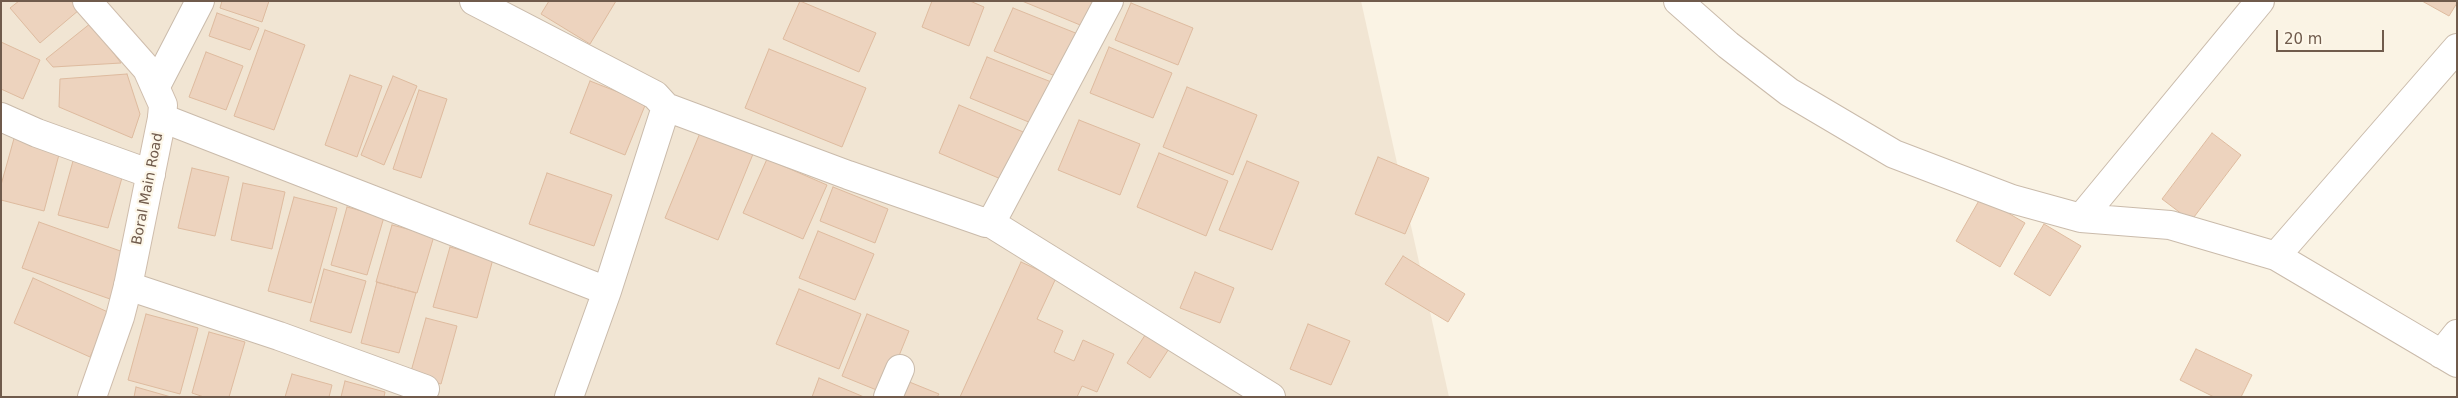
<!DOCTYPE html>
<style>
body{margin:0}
#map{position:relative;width:2458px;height:398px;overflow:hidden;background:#faf3e4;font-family:"DejaVu Sans",sans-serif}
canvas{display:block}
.frame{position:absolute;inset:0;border:2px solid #705b4c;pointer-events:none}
.scale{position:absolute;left:2276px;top:30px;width:108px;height:22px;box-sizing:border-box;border:2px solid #705b4c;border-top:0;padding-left:6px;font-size:15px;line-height:18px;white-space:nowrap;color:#705b4c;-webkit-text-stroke:4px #fdf7e9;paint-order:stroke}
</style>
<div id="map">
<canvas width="2458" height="398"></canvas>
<div class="frame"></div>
<div class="scale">20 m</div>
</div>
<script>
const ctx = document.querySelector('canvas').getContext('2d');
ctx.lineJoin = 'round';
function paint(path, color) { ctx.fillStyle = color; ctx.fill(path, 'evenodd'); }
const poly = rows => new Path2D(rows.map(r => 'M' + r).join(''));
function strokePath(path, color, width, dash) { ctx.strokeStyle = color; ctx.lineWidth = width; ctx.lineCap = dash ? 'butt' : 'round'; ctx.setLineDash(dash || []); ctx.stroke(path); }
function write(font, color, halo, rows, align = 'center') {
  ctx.font = font + ' "DejaVu Sans",sans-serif'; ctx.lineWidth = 4.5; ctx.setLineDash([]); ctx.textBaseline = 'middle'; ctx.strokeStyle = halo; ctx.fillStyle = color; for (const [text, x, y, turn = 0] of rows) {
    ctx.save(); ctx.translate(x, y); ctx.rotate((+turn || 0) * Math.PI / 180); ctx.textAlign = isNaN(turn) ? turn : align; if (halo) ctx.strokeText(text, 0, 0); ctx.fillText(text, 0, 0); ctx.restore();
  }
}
paint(poly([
 [1,1,1361,1,1449,397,1,397]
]), '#f1e5d3');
const building = poly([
 [19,1,71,1,79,10,40,43,10,8,19,1],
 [222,1,269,1,262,22,220,8,222,1],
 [549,1,616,1,590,44,541,14,549,1],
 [800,1,876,33,859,72,783,39,800,1],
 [932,1,970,1,984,7,969,46,922,27,932,1],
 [1022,1,1095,1,1085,27,1022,1],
 [2422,1,2457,1,2457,3,2449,16,2422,1],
 [1131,3,1193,28,1178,65,1115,40,1131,3],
 [1013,8,1078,34,1060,78,994,51,1013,8],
 [217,13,259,28,250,50,209,36,217,13],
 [91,23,121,63,53,67,46,59,91,23],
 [265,30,305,45,274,130,234,116,265,30],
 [1,42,40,60,23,99,1,89,1,42],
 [1109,47,1172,73,1153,118,1090,93,1109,47],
 [769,49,866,88,842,147,745,108,769,49],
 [206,52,243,66,226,110,189,97,206,52],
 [987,57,1054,83,1036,125,970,98,987,57],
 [127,74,140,114,132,138,59,107,60,79,127,74],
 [350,75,382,86,357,157,325,145,350,75],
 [393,76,417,86,384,165,361,155,393,76],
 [590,81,646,103,625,155,570,133,590,81],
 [1187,87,1257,115,1233,175,1163,147,1187,87],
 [419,90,447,99,421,178,393,169,419,90],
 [959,105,1028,134,1008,182,939,153,959,105],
 [1079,120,1140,144,1120,195,1058,170,1079,120],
 [700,133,753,154,718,240,665,218,700,133],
 [2212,133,2241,155,2191,221,2162,199,2212,133],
 [15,135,61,147,44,211,1,200,1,185,15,135],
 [1159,153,1228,181,1206,236,1137,207,1159,153],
 [1378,157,1429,178,1405,234,1355,214,1378,157],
 [767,159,827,185,803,239,743,213,767,159],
 [73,161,123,174,108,228,58,215,73,161],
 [1247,161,1299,182,1272,250,1219,230,1247,161],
 [192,168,229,177,215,236,178,228,192,168],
 [547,173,612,195,594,246,529,224,547,173],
 [243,183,285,192,272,249,231,240,243,183],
 [833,187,888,209,875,243,820,221,833,187],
 [294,197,337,208,311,303,268,291,294,197],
 [1981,197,2025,223,2000,267,1956,241,1981,197],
 [347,207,384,217,367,275,331,265,347,207],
 [39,222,126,253,110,299,22,268,39,222],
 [2044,224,2081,246,2050,296,2014,274,2044,224],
 [392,225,434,236,417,293,376,282,392,225],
 [818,231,874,254,855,300,799,278,818,231],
 [450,247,493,259,477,318,433,307,450,247],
 [1403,256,1465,294,1448,322,1385,284,1403,256],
 [1021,262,1056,278,1037,319,1063,331,1054,352,1074,361,1083,340,1114,354,1097,392,1082,386,1077,397,960,397,1021,262],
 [324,269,366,281,351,333,310,321,324,269],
 [1195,272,1234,288,1220,323,1180,308,1195,272],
 [33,278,110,313,90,357,14,323,33,278],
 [377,282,416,293,399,353,361,343,377,282],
 [799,289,861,314,839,369,776,344,799,289],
 [146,314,198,328,180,394,128,380,146,314],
 [867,314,909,331,884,393,842,376,867,314],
 [426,318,457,326,441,384,410,375,426,318],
 [1308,324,1350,341,1331,385,1290,369,1308,324],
 [1151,326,1174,341,1150,378,1127,363,1151,326],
 [209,332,245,342,229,397,204,397,192,393,209,332],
 [2196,349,2252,375,2241,397,2214,397,2180,380,2196,349],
 [292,374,332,385,329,397,285,397,292,374],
 [819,378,864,397,812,397,819,378],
 [902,379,939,394,937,397,895,397,902,379],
 [345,381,385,392,384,397,341,397,345,381],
 [136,387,171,397,134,397,136,387]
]);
paint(building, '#edd3be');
strokePath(building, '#debb9f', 1);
const minor = poly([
 [474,1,655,95,666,107,607,291,569,397],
 [1678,1,1728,45,1789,92,1894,154,2012,199,2081,218,2170,225,2276,256,2457,363],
 [156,86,200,1],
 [666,107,848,175,986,223,993,219,998,210,1109,1],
 [1,117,37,133,151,174],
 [162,118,607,291],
 [2081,218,2260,1],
 [989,222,1271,397],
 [2276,256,2457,48],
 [128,286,279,336,425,389],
 [2441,354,2457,334],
 [888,397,900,369]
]);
const secondary = poly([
 [87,1,147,69,163,105,162,118,128,286,120,317,92,397]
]);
strokePath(minor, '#cabbab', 30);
strokePath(secondary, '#cfbdac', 30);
strokePath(minor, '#fff', 28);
strokePath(secondary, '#fff', 28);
write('14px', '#705b4c', '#fdf7e9', [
 ["Boral Main Road",148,189,-79]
]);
</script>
